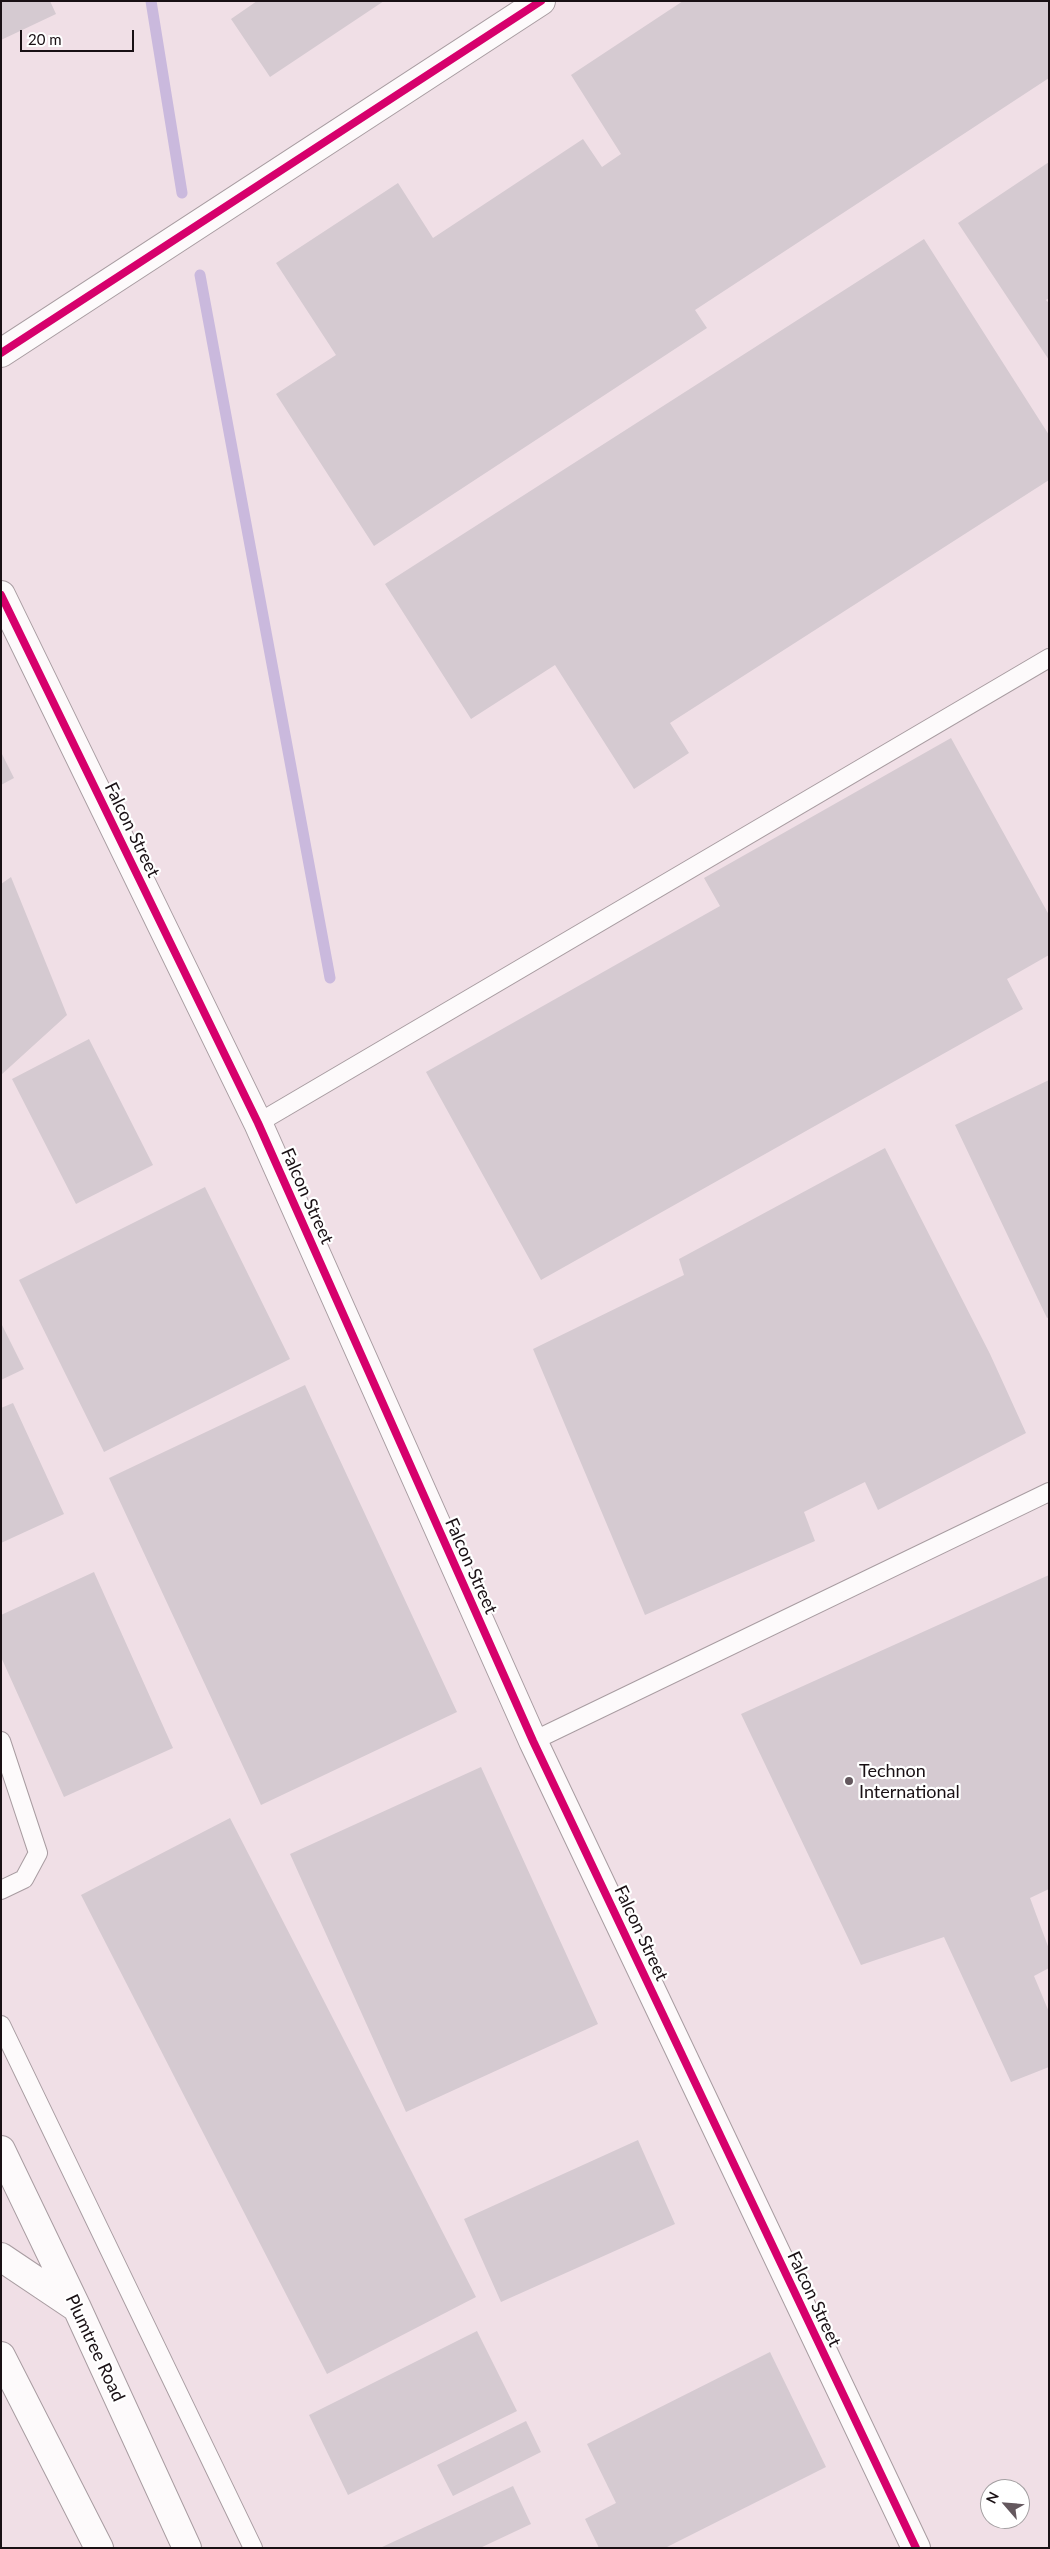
<!DOCTYPE html>
<style>
body{margin:0}
#map{position:relative;width:1050px;height:2549px;overflow:hidden;background:#f0dfe6;font-family:Lato,sans-serif}
canvas{display:block}
.frame{position:absolute;inset:0;border:2px solid #191014;pointer-events:none}
.north{position:absolute;left:980px;top:2479px;width:50px;height:50px;box-sizing:border-box;background:#fff;border:1px solid #a39fa1;border-radius:50%;rotate:297deg;font-size:14px;font-weight:700;line-height:20px;text-align:center;color:#191014}
.north::after{content:'';display:block;margin:auto;width:18px;height:22px;background:#64585e;clip-path:polygon(50% 0,100% 100%,50% 72%,0 100%)}
.scale{position:absolute;left:20px;top:30px;width:114px;height:22px;box-sizing:border-box;border:2px solid #191014;border-top:0;padding-left:6px;font-size:15px;line-height:18px;white-space:nowrap;color:#191014;-webkit-text-stroke:4px #fff;paint-order:stroke}
</style>
<div id="map">
<canvas width="1050" height="2549"></canvas>
<div class="frame"></div>
<div class="north">N</div>
<div class="scale">20 m</div>
</div>
<script>
const ctx = document.querySelector('canvas').getContext('2d');
ctx.lineJoin = 'round';
const poly = rows => new Path2D(rows.map(r => 'M' + r).join(''));
function strokePath(path, color, width, dash) { ctx.strokeStyle = color; ctx.lineWidth = width; ctx.lineCap = dash ? 'butt' : 'round'; ctx.setLineDash(dash || []); ctx.stroke(path); }
function paint(path, color) { ctx.fillStyle = color; ctx.fill(path, 'evenodd'); }
function write(font, color, halo, rows, align = 'center') {
  ctx.font = font + ' Lato,sans-serif'; ctx.lineWidth = 4.5; ctx.setLineDash([]); ctx.textBaseline = 'middle'; ctx.strokeStyle = halo; ctx.fillStyle = color; for (const [text, x, y, turn = 0] of rows) {
    ctx.save(); ctx.translate(x, y); ctx.rotate((+turn || 0) * Math.PI / 180); ctx.textAlign = isNaN(turn) ? turn : align; if (halo) ctx.strokeText(text, 0, 0); ctx.fillText(text, 0, 0); ctx.restore();
  }
}
strokePath(poly([
 [151,1,182,193],
 [200,275,330,978]
]), '#cab9dd', 11);
paint(poly([
 [1,1,50,1,56,14,1,40],
 [257,1,384,1,270,77,231,19],
 [683,1,1049,1,1049,78,695,310,707,328,374,546,276,394,336,355,276,263,398,183,433,238,583,139,602,167,621,154,571,75],
 [1049,162,1049,298,1046,300,1049,303,1049,360,958,223],
 [924,239,1049,435,1049,480,670,723,689,753,634,789,555,665,471,719,385,584],
 [951,738,1049,915,1049,955,1007,979,1023,1009,541,1280,426,1072,720,906,704,878],
 [1,752,14,778,1,785],
 [11,877,67,1015,1,1075,1,884],
 [89,1039,153,1165,76,1204,12,1079],
 [1049,1080,1049,1317,1047,1318,955,1125],
 [885,1148,990,1354,1026,1433,878,1510,865,1482,804,1512,815,1541,645,1615,533,1349,684,1275,679,1259],
 [205,1187,290,1359,104,1452,19,1280],
 [1,1323,24,1369,1,1380],
 [305,1385,457,1712,261,1805,109,1478],
 [13,1403,64,1514,1,1543,1,1408],
 [94,1572,173,1748,64,1797,1,1657,1,1615],
 [1049,1575,1049,1889,1030,1898,1049,1949,1049,1968,1034,1976,1049,2012,1049,2067,1011,2082,944,1937,861,1965,741,1714],
 [481,1767,598,2024,406,2112,290,1854],
 [230,1818,476,2297,327,2374,81,1895],
 [638,2140,675,2224,501,2302,464,2219],
 [477,2331,517,2411,348,2495,309,2415],
 [770,2352,826,2467,665,2548,599,2548,585,2519,616,2503,587,2444],
 [526,2421,541,2452,453,2496,437,2465],
 [513,2486,531,2524,480,2548,380,2548]
]), '#d5cad1');
const service = poly([
 [258,1123,1049,658],
 [1,1741,38,1853,24,1879,1,1890],
 [533,1741,1049,1492],
 [1,2025,253,2548]
]);
const minor = poly([
 [1,353,541,1],
 [1,595,258,1123,533,1741,916,2548]
]);
const trunk = poly([
 [1,2150,77,2308,187,2548],
 [1,2257,77,2308],
 [1,2356,99,2548]
]);
strokePath(service, '#a89ca1', 20);
strokePath(minor, '#a89ca1', 30);
strokePath(trunk, '#a89ca1', 30);
strokePath(service, '#fdfafb', 18);
strokePath(minor, '#fdfafb', 28);
strokePath(trunk, '#fdfafb', 28);
strokePath(poly([
 [1,353,541,1],
 [1,595,258,1123,533,1741,916,2548]
]), '#d6006c', 8);
for (const [x, y, r, color] of [
 [849,1781,5,"#64585e"]
]) { const dot = new Path2D(); dot.arc(x, y, r, 0, 2 * Math.PI); ctx.fillStyle = color; ctx.fill(dot); strokePath(dot, '#fff', 2); }
write('18px', '#191014', '#fff', [
 ["Falcon Street",132,830,64],
 ["Falcon Street",307,1196,66],
 ["Falcon Street",471,1566,66],
 ["Falcon Street",641,1933,65],
 ["Falcon Street",814,2299,65],
 ["Plumtree Road",95,2348,65]
]);
write('18px', '#191014', '#fff', [
 ["Technon",859,1771],
 ["International",859,1792]
], 'left');
</script>
